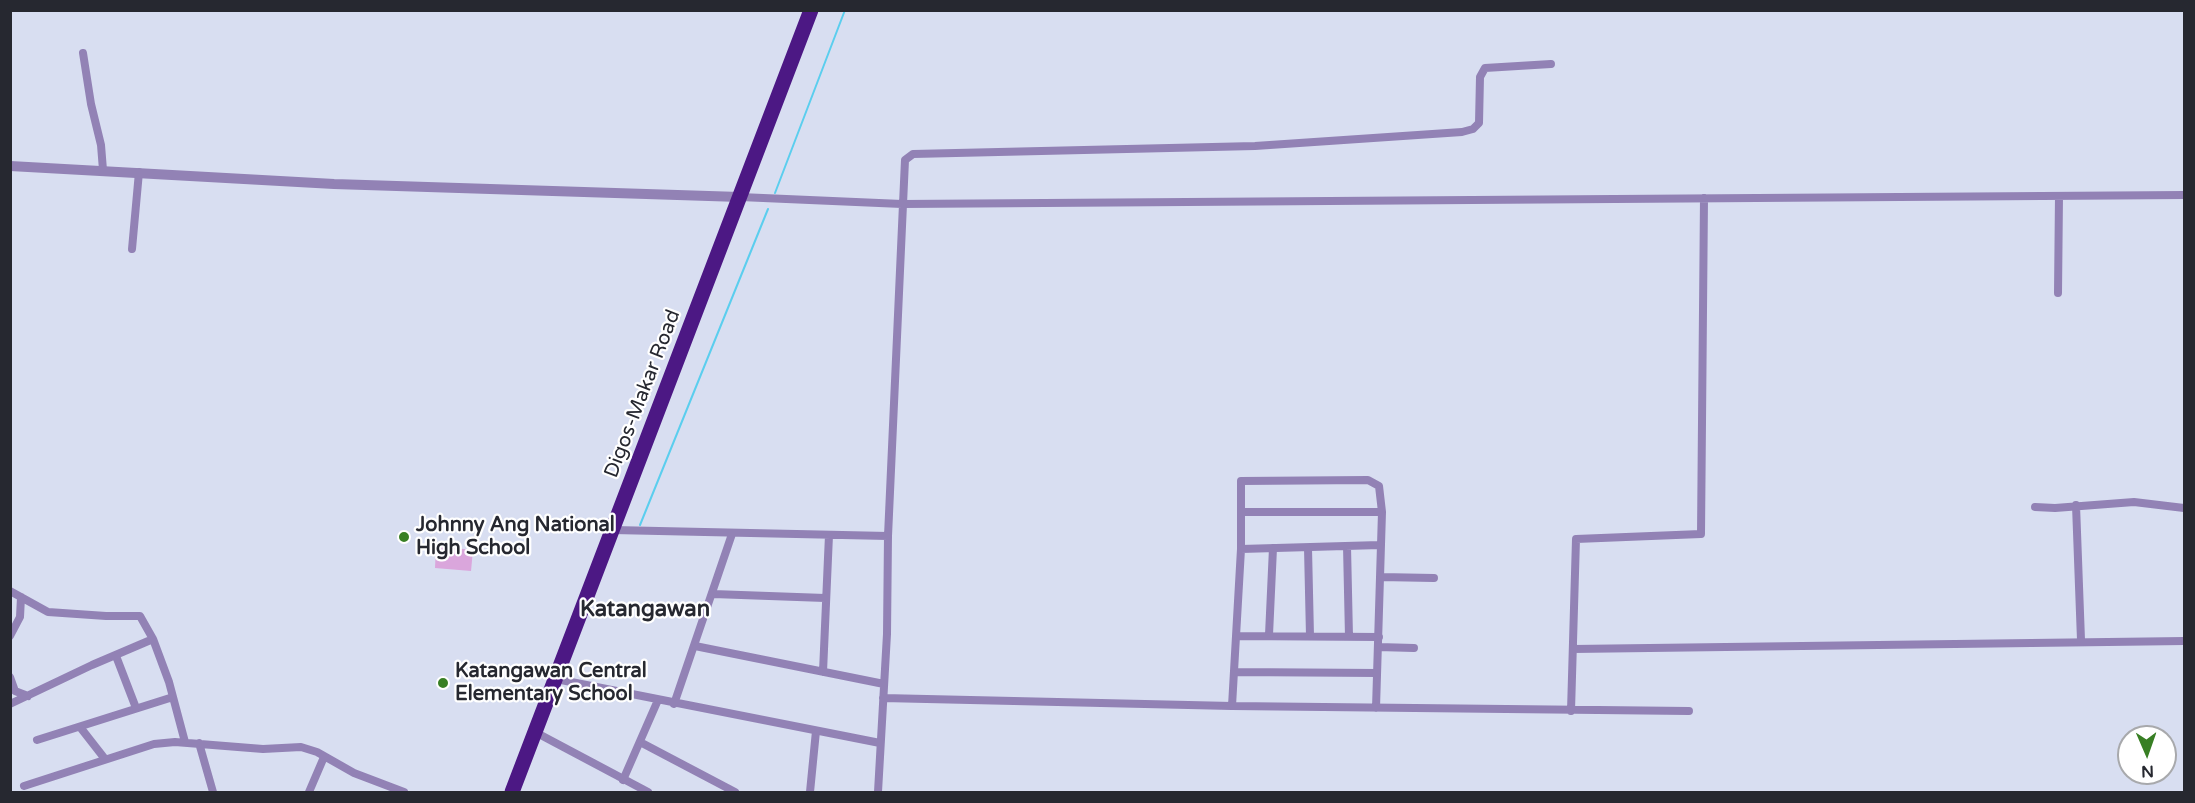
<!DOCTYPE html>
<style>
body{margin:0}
#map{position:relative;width:2195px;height:803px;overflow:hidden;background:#d8def1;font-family:"Varela Round",sans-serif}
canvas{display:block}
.frame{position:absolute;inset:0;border:12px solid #262830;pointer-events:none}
.north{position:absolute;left:2117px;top:725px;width:60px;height:60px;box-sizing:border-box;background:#fff;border:2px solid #a8a9ac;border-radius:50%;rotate:178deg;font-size:16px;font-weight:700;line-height:24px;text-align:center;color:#262830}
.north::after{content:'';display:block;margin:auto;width:21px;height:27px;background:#387f24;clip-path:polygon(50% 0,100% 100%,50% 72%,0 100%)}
</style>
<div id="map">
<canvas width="2195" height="803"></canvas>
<div class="frame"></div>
<div class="north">N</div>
</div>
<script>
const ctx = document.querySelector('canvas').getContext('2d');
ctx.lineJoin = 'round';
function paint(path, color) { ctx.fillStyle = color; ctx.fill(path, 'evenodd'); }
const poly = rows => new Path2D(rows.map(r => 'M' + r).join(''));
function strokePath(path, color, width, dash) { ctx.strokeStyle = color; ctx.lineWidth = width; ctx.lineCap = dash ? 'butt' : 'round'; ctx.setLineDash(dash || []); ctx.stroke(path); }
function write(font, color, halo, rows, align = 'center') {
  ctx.font = font + ' "Varela Round",sans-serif'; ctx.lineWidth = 4.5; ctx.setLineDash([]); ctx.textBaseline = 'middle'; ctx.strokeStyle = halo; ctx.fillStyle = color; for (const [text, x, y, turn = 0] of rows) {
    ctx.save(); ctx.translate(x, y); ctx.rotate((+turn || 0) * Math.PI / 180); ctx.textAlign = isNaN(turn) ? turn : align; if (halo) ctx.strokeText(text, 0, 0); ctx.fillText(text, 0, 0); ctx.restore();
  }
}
paint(poly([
 [436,546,473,550,471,571,435,568]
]), '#daa6dc');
strokePath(poly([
 [775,193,845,10],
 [640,525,768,209]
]), '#5bceee', 2);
strokePath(poly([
 [83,53,91,104,101,145,103,170],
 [740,197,902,204,2184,195],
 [132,249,139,172],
 [2058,293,2059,196],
 [2076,505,2081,640],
 [2035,507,2055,508,2134,502,2184,508],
 [1242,512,1382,512],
 [613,530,888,536],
 [1347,546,1349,637],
 [1308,548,1310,636],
 [1241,549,1380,545],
 [1380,577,1434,578],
 [10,591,48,612,106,616,140,616,153,639],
 [713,594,825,598],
 [1269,635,1273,548],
 [10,636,20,617,21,597],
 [1236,636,1379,637],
 [695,646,884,684],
 [1378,647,1414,648],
 [1573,649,2184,641],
 [116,656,136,708],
 [823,672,829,535],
 [1234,672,1377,673],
 [10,677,15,691,28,696],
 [556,679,880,743],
 [883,698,1232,706,1689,711],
 [10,704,92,665,153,639,169,682,185,742],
 [674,704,732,534],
 [1232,706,1241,549,1241,481,1368,480,1379,486,1382,512,1376,708],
 [1571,711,1576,539,1701,534,1704,198],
 [80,727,105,759],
 [535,732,648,792],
 [37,740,173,697],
 [640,742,735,792],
 [199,743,213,792],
 [623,780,658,700],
 [24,786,154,744,175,742,263,749,301,747,317,752,354,773,404,792],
 [309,792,324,757],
 [810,792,816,731],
 [878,792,887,634,888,536,905,160,913,154,1255,146,1462,132,1473,129,1479,123,1480,77,1485,68,1551,64]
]), '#9282b5', 8);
strokePath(poly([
 [10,166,334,184,740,197]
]), '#9282b5', 10);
strokePath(poly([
 [512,792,811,10]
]), '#4c1884', 15);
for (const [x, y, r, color] of [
 [404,537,6,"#387f24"],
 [443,683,6,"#387f24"]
]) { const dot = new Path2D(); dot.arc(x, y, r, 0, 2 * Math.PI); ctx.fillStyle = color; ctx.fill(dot); strokePath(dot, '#fff', 2); }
write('20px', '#262830', '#fff', [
 ["Digos-Makar Road",643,394,-69]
]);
write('bold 20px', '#262830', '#fff', [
 ["Johnny Ang National",416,526],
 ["High School",416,549],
 ["Katangawan Central",455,672],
 ["Elementary School",455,695]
], 'left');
write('bold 22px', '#262830', '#fff', [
 ["Katangawan",645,610]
]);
</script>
